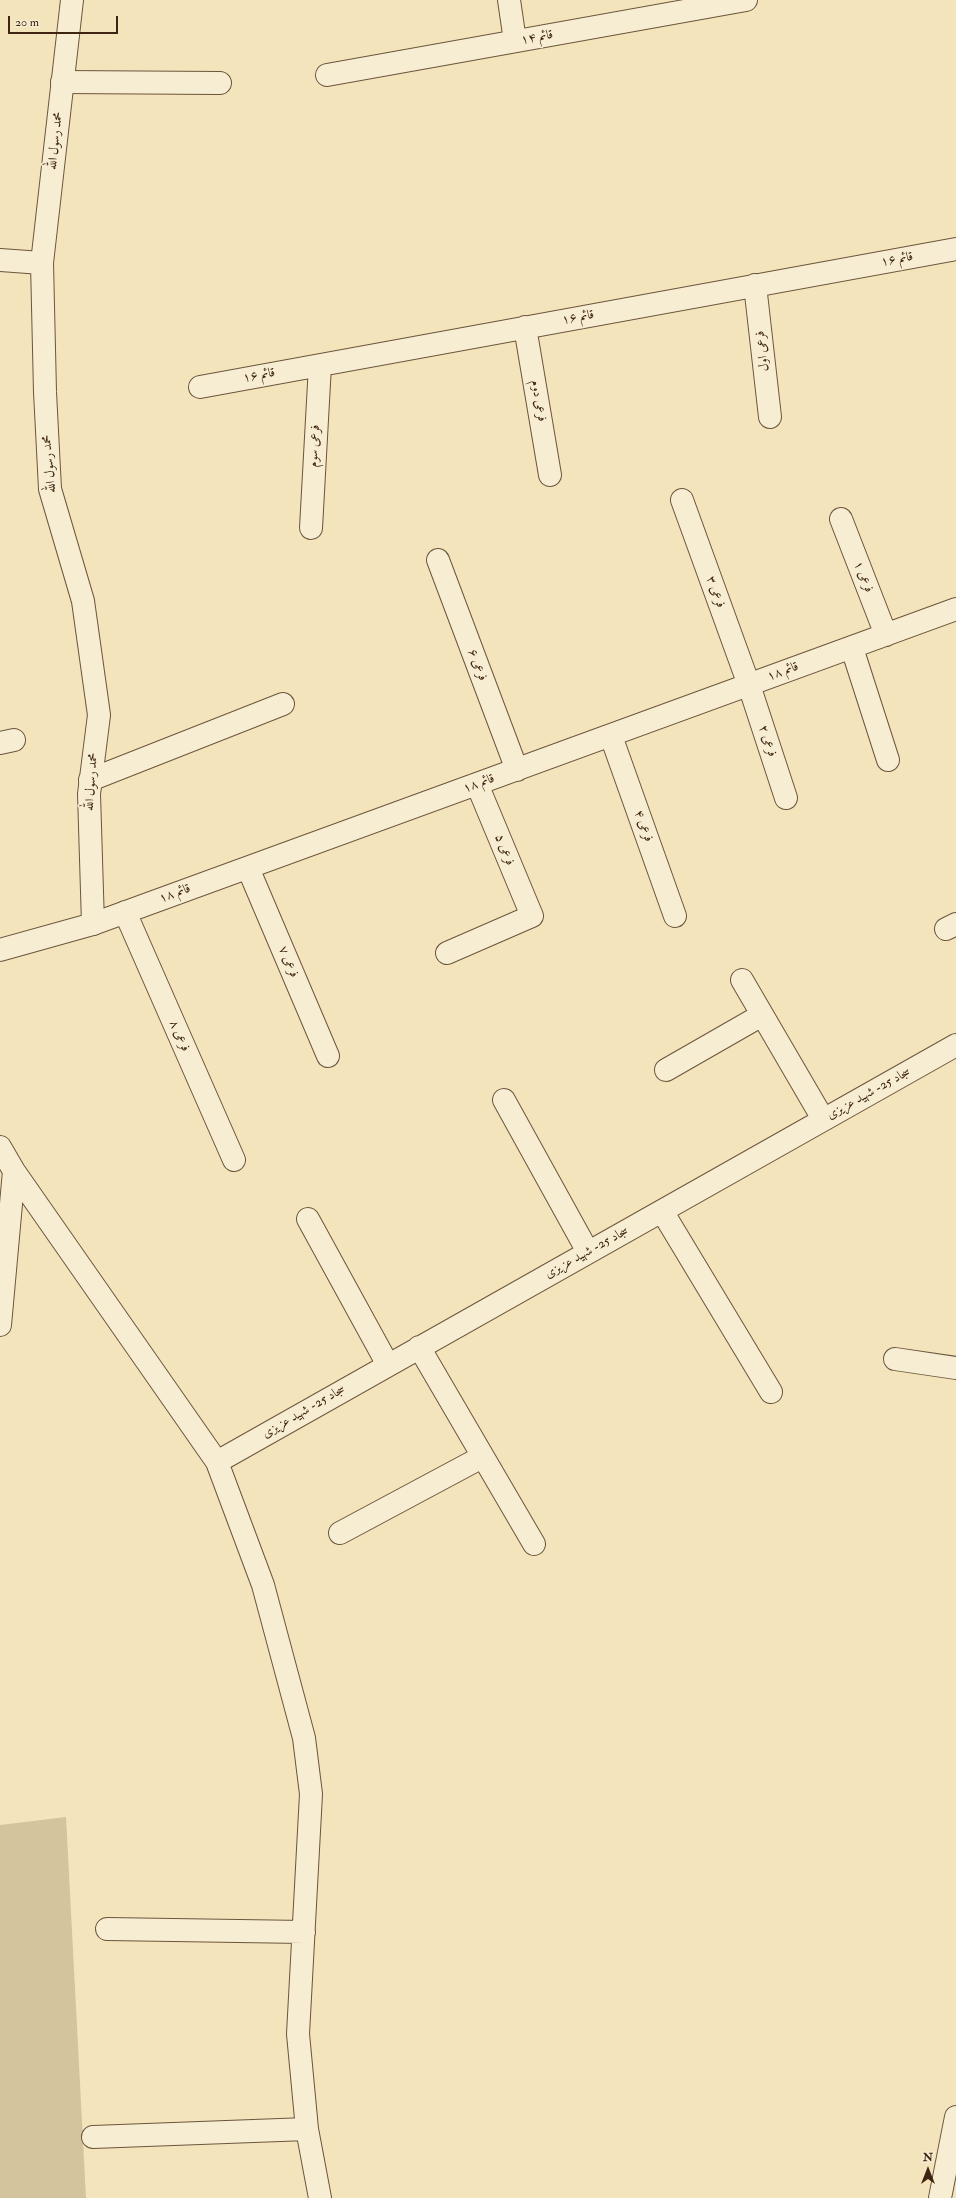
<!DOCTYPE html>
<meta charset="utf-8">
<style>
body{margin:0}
#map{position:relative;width:956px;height:2198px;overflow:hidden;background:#f3e4bb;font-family:"IM FELL Double Pica",serif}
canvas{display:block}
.north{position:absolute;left:908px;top:2150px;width:40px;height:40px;-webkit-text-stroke:3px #f7edd3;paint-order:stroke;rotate:0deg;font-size:11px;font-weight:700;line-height:16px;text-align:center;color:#3f2511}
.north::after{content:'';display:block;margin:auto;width:14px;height:18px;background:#3f2511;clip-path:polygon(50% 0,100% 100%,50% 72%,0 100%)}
.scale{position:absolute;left:8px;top:16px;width:110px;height:18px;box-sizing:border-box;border:2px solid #3f2511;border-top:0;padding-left:5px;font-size:12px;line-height:14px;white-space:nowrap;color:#3f2511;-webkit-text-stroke:3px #f7edd3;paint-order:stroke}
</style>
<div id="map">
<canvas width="956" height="2198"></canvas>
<div class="north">N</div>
<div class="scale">20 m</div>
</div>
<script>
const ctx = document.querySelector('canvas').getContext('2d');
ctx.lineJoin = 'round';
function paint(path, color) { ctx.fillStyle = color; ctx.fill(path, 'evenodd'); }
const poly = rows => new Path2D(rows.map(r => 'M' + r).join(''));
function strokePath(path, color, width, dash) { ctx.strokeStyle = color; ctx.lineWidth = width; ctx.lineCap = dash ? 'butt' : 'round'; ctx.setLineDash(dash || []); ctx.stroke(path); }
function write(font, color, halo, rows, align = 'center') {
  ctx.font = font + ' "IM FELL Double Pica",Amiri,serif'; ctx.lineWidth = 3; ctx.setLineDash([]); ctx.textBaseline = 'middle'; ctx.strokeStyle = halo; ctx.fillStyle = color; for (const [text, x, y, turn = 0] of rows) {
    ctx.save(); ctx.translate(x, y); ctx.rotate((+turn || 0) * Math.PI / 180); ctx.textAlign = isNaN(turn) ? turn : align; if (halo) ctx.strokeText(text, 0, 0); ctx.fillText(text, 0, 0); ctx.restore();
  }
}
paint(poly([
 [66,1817,86,2198,0,2198,0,1825]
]), '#d4c49e');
const minor = poly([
 [509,0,515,41],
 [327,75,746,0],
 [62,82,220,83],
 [0,260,42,263],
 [755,285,770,417],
 [525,327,550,475],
 [200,387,956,249],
 [682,500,749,685,786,798],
 [841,519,886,635],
 [311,528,320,365],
 [438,560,517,770],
 [852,648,888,760],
 [611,736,675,916],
 [0,743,14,740],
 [90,780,283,704],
 [248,868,328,1056],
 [125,912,234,1160],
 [946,929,956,924],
 [0,950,93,924,956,609],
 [447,953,532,916,477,784],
 [742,980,823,1119],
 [666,1070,762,1015],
 [504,1100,588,1252],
 [0,1147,14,1171,217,1462,263,1585,304,1738,311,1794,298,2034,307,2129,320,2198],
 [662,1211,771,1392],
 [308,1219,388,1365],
 [0,1325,14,1171],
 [419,1347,534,1544],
 [895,1359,956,1368],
 [217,1462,956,1045],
 [340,1533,482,1457],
 [107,1929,304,1932],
 [93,2137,307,2129],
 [940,2198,956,2117]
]);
const tertiary = poly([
 [72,0,42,263,45,392,50,489,83,601,99,715,89,794,93,924]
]);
strokePath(minor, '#6c553c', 24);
strokePath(tertiary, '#6c553c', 24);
strokePath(minor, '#f7edd3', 22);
strokePath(tertiary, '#f7edd3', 22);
write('13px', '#3f2511', '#f7edd3', [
 ["قائم ۱۴",537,38,-10],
 ["محمد رسول الله",56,141,-84],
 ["قائم ۱۶",897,260,-10],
 ["قائم ۱۶",578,318,-10],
 ["فرعی اول",763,351,-97],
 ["قائم ۱۶",259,376,-10],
 ["فرعی دوم",538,401,80],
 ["فرعی سوم",315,446,-87],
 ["محمد رسول الله",50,464,-95],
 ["فرعی ۱",863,577,68],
 ["فرعی ۳",715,592,70],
 ["فرعی ۶",477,665,69],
 ["قائم ۱۸",783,672,-20],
 ["فرعی ۲",767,741,72],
 ["محمد رسول الله",92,782,-86],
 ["قائم ۱۸",479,784,-20],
 ["فرعی ۴",643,826,70],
 ["فرعی ۵",504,850,68],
 ["قائم ۱۸",175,894,-20],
 ["فرعی ۷",288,962,67],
 ["فرعی ۸",179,1036,66],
 ["سجاد 25- شهید عزیزی",869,1094,-29],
 ["سجاد 25- شهید عزیزی",587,1253,-29],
 ["سجاد 25- شهید عزیزی",304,1412,-30]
]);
</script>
